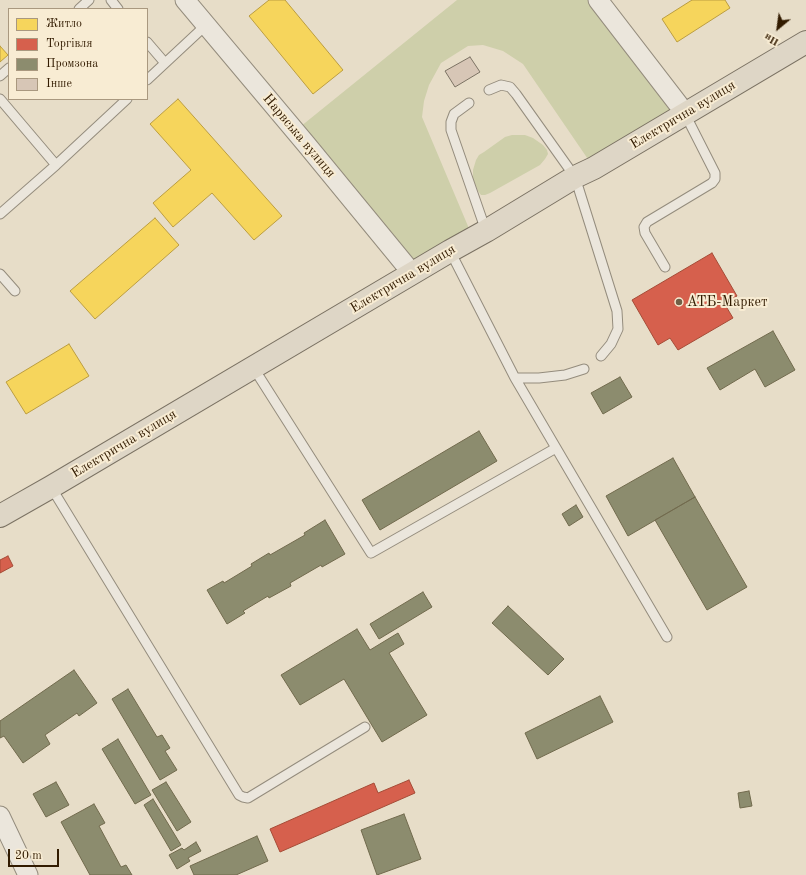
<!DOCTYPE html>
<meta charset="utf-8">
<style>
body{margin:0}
#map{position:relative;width:806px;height:875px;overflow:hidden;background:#e7ddc8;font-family:"Old Standard TT",serif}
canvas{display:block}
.legend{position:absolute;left:8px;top:8px;width:140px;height:92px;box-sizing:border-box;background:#f8ecd3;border:1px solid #a9987f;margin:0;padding:5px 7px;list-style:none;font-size:12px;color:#321b00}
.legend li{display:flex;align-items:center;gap:8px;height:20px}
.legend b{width:20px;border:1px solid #a9987f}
.north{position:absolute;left:758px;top:8px;width:40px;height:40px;-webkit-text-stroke:3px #f8ecd3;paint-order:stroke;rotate:209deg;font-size:11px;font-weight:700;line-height:16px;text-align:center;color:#321b00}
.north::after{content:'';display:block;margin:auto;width:14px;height:18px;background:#321b00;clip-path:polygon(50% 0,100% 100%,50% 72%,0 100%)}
.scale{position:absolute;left:8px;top:849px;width:51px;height:18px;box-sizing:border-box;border:2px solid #321b00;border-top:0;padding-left:5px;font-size:12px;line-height:14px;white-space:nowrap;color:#321b00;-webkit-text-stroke:3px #f8ecd3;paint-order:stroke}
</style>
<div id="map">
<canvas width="806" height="875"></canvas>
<ul class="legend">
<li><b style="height:11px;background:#f6d55c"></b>Житло</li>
<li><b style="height:11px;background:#d6604d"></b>Торгівля</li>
<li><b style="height:11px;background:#8c8c6e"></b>Промзона</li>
<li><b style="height:11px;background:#d7c6b6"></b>Інше</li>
</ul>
<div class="north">Пн</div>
<div class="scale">20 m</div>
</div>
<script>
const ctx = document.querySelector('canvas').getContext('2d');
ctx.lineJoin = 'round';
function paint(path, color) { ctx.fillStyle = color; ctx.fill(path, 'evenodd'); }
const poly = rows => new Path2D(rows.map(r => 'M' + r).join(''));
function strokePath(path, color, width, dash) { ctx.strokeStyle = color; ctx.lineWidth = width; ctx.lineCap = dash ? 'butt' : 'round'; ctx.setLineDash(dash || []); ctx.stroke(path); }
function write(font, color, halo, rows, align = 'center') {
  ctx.font = font + ' "Old Standard TT",serif'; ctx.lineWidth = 4; ctx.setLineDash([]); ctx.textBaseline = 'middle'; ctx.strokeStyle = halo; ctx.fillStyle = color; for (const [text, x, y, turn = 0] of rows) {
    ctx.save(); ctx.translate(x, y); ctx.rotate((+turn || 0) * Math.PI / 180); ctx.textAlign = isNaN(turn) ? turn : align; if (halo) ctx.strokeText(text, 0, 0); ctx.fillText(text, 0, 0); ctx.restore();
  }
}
paint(poly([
 [457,0,598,0,685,113,594,168,523,64,503,51,483,45,468,46,441,63,429,85,424,101,422,117,473,238,412,273,295,131],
 [512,135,525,135,533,138,543,145,547,150,548,154,545,159,540,165,490,193,485,195,481,195,478,191,473,179,473,170,476,160,479,155,484,152,505,137]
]), '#cecfaa');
const homes = poly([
 [269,0,285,0,343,70,313,94,249,16,269,0],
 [692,0,725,0,730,8,677,42,662,19,692,0],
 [0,46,8,55,0,62,0,46],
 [178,99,282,216,254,240,212,193,173,227,153,203,191,170,150,124,178,99],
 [155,218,179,245,95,319,70,291,155,218],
 [69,344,89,376,26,414,6,382,69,344]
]);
paint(homes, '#f6d55c');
strokePath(homes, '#bb9d40', 1);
const shops = poly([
 [712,253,737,296,724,303,733,318,678,350,670,338,658,345,632,300,712,253],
 [8,556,13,566,0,573,0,560,8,556],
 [409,780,415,793,280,852,270,829,374,783,378,793,409,780]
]);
paint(shops, '#d6604d');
strokePath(shops, '#a54b36', 1);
const industry = poly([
 [773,331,795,370,765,387,755,369,720,390,707,368,773,331],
 [620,377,632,397,603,414,591,393,620,377],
 [479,431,497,461,380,530,362,500,479,431],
 [673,458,695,497,628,536,606,496,673,458],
 [695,497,747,587,707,610,655,520,695,497],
 [576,505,583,517,569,526,562,514,576,505],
 [325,520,345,554,322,567,321,565,290,583,291,586,269,598,268,596,243,611,245,613,227,624,207,590,223,581,224,583,252,566,251,564,269,553,270,555,305,535,304,533,325,520],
 [423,592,432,607,379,639,370,624,423,592],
 [508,606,564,659,548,675,492,623,508,606],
 [357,629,370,650,398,633,404,644,389,653,427,715,382,742,344,679,300,705,281,675,357,629],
 [74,670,97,703,79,716,77,713,45,735,50,744,23,763,4,736,0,738,0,721,74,670],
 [128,689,157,737,162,735,170,748,165,751,177,770,160,780,112,699,128,689],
 [600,696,613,722,537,759,525,733,600,696],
 [118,739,151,795,135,804,102,749,118,739],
 [56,782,69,805,46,817,33,794,56,782],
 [166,782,191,822,177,831,152,790,166,782],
 [749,791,752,806,740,808,738,793,749,791],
 [153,799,181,845,171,851,144,805,153,799],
 [94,804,105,823,99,826,121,867,126,865,132,875,90,875,61,822,94,804],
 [404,814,421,859,377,875,361,830,404,814],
 [257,836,268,861,236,875,194,875,190,866,257,836],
 [196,842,201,851,188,858,190,861,177,869,169,855,182,848,184,850,196,842]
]);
paint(industry, '#8c8c6e');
strokePath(industry, '#716a4d', 1);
const building = poly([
 [470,57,480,72,455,87,445,71,470,57]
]);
paint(building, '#d7c6b6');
strokePath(building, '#7b7263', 1);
const lane = poly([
 [111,0,118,9],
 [79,9,89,0],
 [147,42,165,63],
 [0,76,9,68],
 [147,80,206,25],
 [489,90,501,85,510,87,516,94,575,177,617,311,618,329,611,344,601,356],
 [0,99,56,165],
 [469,103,454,114,451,122,451,130,486,231],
 [0,214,56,165,127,99],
 [450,251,515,378,667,637],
 [665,267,645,233,644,227,647,222,712,183,715,179,715,173,685,114],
 [0,274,15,291],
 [253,367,371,553,556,448],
 [515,378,539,378,565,375,584,369],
 [51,487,239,795,243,797,248,798,365,727]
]);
const street = poly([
 [185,0,306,144,412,273],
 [598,0,685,113],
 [0,816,28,875]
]);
const primary = poly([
 [0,516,51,487,450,251,486,231,575,177,594,168,806,42]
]);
strokePath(lane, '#948c7d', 11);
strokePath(street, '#948c7d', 21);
strokePath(primary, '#7b7263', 24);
strokePath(lane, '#ebe6dc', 9);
strokePath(street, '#ebe6dc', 19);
strokePath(primary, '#ded6c6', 22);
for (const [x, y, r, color] of [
 [679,302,4,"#715f46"]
]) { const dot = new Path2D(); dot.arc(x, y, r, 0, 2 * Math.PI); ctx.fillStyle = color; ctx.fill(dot); strokePath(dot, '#f8ecd3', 1.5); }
write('14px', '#321b00', '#f8ecd3', [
 ["Електрична вулиця",683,115,-31],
 ["Нарвська вулиця",299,136,50],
 ["Електрична вулиця",403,279,-31],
 ["Електрична вулиця",124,444,-31]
]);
write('14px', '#321b00', '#f8ecd3', [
 ["АТБ-Маркет",687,302]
], 'left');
</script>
